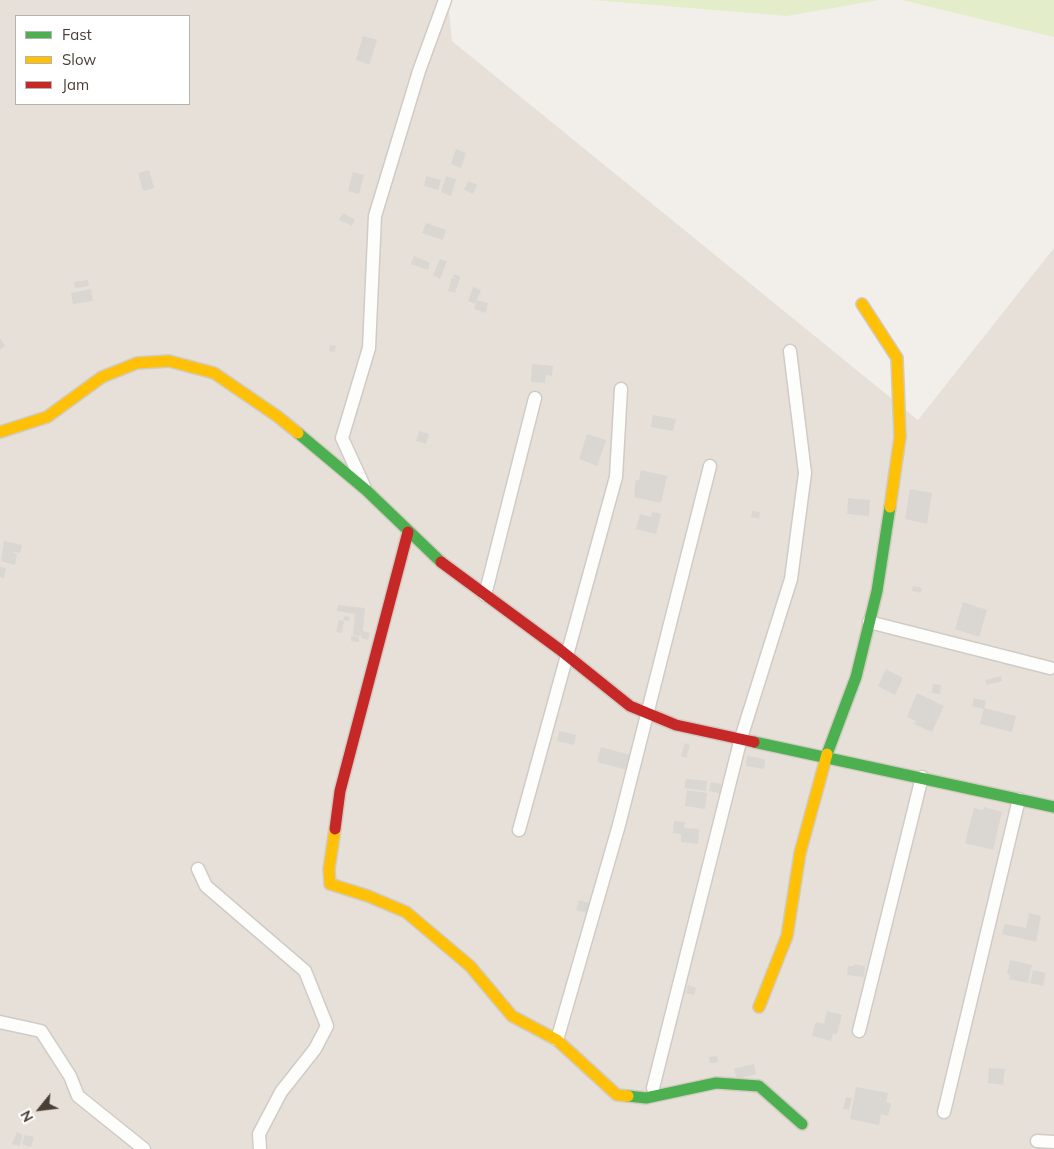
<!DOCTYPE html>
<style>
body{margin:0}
#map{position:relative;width:1054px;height:1149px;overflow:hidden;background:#f2efeb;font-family:Mulish,sans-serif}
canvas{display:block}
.legend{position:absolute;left:15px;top:15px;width:175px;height:90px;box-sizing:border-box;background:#fff;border:1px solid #b6b2af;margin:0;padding:6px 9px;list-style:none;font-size:15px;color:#493f36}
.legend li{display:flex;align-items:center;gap:10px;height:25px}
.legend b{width:25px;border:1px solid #b6b2af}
.north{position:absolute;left:15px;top:1084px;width:50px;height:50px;-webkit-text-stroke:4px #fff;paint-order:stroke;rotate:241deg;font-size:14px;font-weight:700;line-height:20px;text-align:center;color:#493f36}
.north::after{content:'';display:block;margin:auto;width:18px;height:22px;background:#493f36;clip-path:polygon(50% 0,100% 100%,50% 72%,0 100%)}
</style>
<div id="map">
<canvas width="1054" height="1149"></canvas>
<ul class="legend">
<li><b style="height:6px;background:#4caf50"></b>Fast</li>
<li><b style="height:6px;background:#ffc107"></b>Slow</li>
<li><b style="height:6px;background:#c62828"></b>Jam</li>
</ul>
<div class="north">N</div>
</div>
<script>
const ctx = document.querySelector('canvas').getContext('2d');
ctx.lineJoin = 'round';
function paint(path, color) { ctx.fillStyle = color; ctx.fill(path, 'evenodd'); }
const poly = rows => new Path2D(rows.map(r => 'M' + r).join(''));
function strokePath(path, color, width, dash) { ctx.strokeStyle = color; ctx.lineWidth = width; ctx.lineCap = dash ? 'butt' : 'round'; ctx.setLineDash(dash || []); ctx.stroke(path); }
paint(poly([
 [0,0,448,0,452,41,918,420,1054,248,1054,1149,0,1149],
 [16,16,189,16,189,104,16,104]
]), '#e6e0d8');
paint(poly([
 [592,0,879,0,787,16],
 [902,0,1054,0,1054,37]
]), '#e4edca');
paint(poly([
 [363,36,377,40,369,65,356,60],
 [456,149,466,153,461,168,451,164],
 [149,170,154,188,143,191,138,173],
 [353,172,364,175,359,194,348,191],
 [426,176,441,180,438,190,424,186],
 [446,176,456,179,451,196,441,192],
 [468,181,477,185,473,194,464,190],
 [343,213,355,220,352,226,339,220],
 [426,223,446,230,443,240,422,233],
 [414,256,430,263,428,270,411,264],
 [440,259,447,261,440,279,433,275],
 [455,274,460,277,455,293,448,291,452,278,458,280,453,277],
 [88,280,89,286,75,288,74,282],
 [473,287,481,290,475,304,468,301],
 [91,289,93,301,73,304,71,293],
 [477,300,488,303,486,313,474,309],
 [0,338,5,346,0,350],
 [330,345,336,346,335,352,329,351],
 [532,364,553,366,552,376,546,375,545,383,531,382],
 [653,415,676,419,673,431,651,427],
 [419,431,429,434,426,444,416,441],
 [587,434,606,440,597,466,579,459],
 [641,470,667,476,661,503,634,497,636,480,639,480],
 [910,489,932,493,927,524,905,519],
 [848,498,870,500,869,516,847,514],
 [752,511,760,512,759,519,751,517],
 [652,512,661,514,656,534,636,529,640,514,651,517],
 [4,541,22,545,20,553,10,551,17,554,15,565,1,561],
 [0,567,6,568,4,578,0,577],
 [913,586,922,588,921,593,912,591],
 [963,602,987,610,979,637,955,629],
 [338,605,365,608,363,631,370,633,368,640,361,638,362,636,353,635,355,614,337,611],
 [344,616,350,617,349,621,343,620],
 [339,620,344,621,342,633,336,632],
 [351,636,359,637,359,642,351,641],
 [886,669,903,678,895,695,878,686],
 [1001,676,1002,681,986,685,985,680],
 [933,684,941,685,940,694,932,693],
 [917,693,944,706,932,732,914,724,916,721,907,717],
 [974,698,986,701,984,709,972,706],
 [984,708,1016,716,1012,732,980,724],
 [559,731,576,735,574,745,557,741],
 [685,743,690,745,686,758,681,756],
 [601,747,630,755,627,770,597,762],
 [747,756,765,759,764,769,746,766],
 [686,779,707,781,706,791,684,788],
 [711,782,725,785,723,794,709,791],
 [687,790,707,793,705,809,685,806],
 [984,807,1002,812,993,850,965,843,974,808,983,810],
 [674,821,685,822,684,828,699,829,698,844,681,842,681,834,673,833],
 [579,900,594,904,591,914,576,910],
 [1029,913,1041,916,1036,942,1002,934,1005,924,1026,928],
 [1010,960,1032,965,1028,983,1009,979,1010,975,1007,974],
 [854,964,865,966,864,977,847,975,848,966,854,966],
 [1033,970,1046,973,1043,986,1030,983],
 [688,985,696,988,694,995,686,993],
 [827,1011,842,1015,837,1034,833,1033,831,1041,812,1036,816,1022,824,1024],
 [717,1056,718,1062,710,1063,709,1057],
 [754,1064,756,1074,737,1079,734,1069],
 [989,1068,1005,1069,1003,1085,988,1083],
 [856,1087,888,1093,886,1102,891,1103,888,1116,881,1114,879,1125,850,1119],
 [846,1097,852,1098,849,1110,843,1109],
 [17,1132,23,1135,19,1146,12,1144],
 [25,1135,34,1137,31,1147,22,1144]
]), '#dad6d2');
const street = poly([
 [364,486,342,438,369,348,375,216,419,71,445,0],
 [485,595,535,398],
 [869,622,1050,668],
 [519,830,616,477,621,389],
 [198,869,206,886,305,971,327,1026,315,1049,281,1092,259,1134,260,1149],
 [0,1022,41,1031,70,1076,78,1096,144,1149],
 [859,1031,922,777],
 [557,1040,619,825,710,466],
 [653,1088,741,738,791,579,805,473,790,351],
 [944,1112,1019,799],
 [1037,1141,1054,1142]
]);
const fast = poly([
 [298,433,366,490,441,562],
 [754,742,1054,807],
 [827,754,856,677,877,591,890,507],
 [628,1096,646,1098,716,1083,759,1086,802,1124]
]);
const slow = poly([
 [862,304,897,358,900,437,890,507],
 [0,432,47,417,102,377,137,363,169,361,214,373,277,416,298,433],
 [335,829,329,869,330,884,368,896,406,912,470,966,512,1016,557,1040,617,1095,628,1096],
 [759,1007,787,936,800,853,827,754]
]);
const jam = poly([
 [441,562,559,649,630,706,676,725,754,742],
 [335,829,340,791,408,532]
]);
strokePath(street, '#cfcbc7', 15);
strokePath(fast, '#d2cbc2', 14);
strokePath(slow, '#d2cbc2', 14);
strokePath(jam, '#d2cbc2', 14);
strokePath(street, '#fdfdfc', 12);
strokePath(fast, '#4caf50', 11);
strokePath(slow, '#ffc107', 11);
strokePath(jam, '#c62828', 11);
</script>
